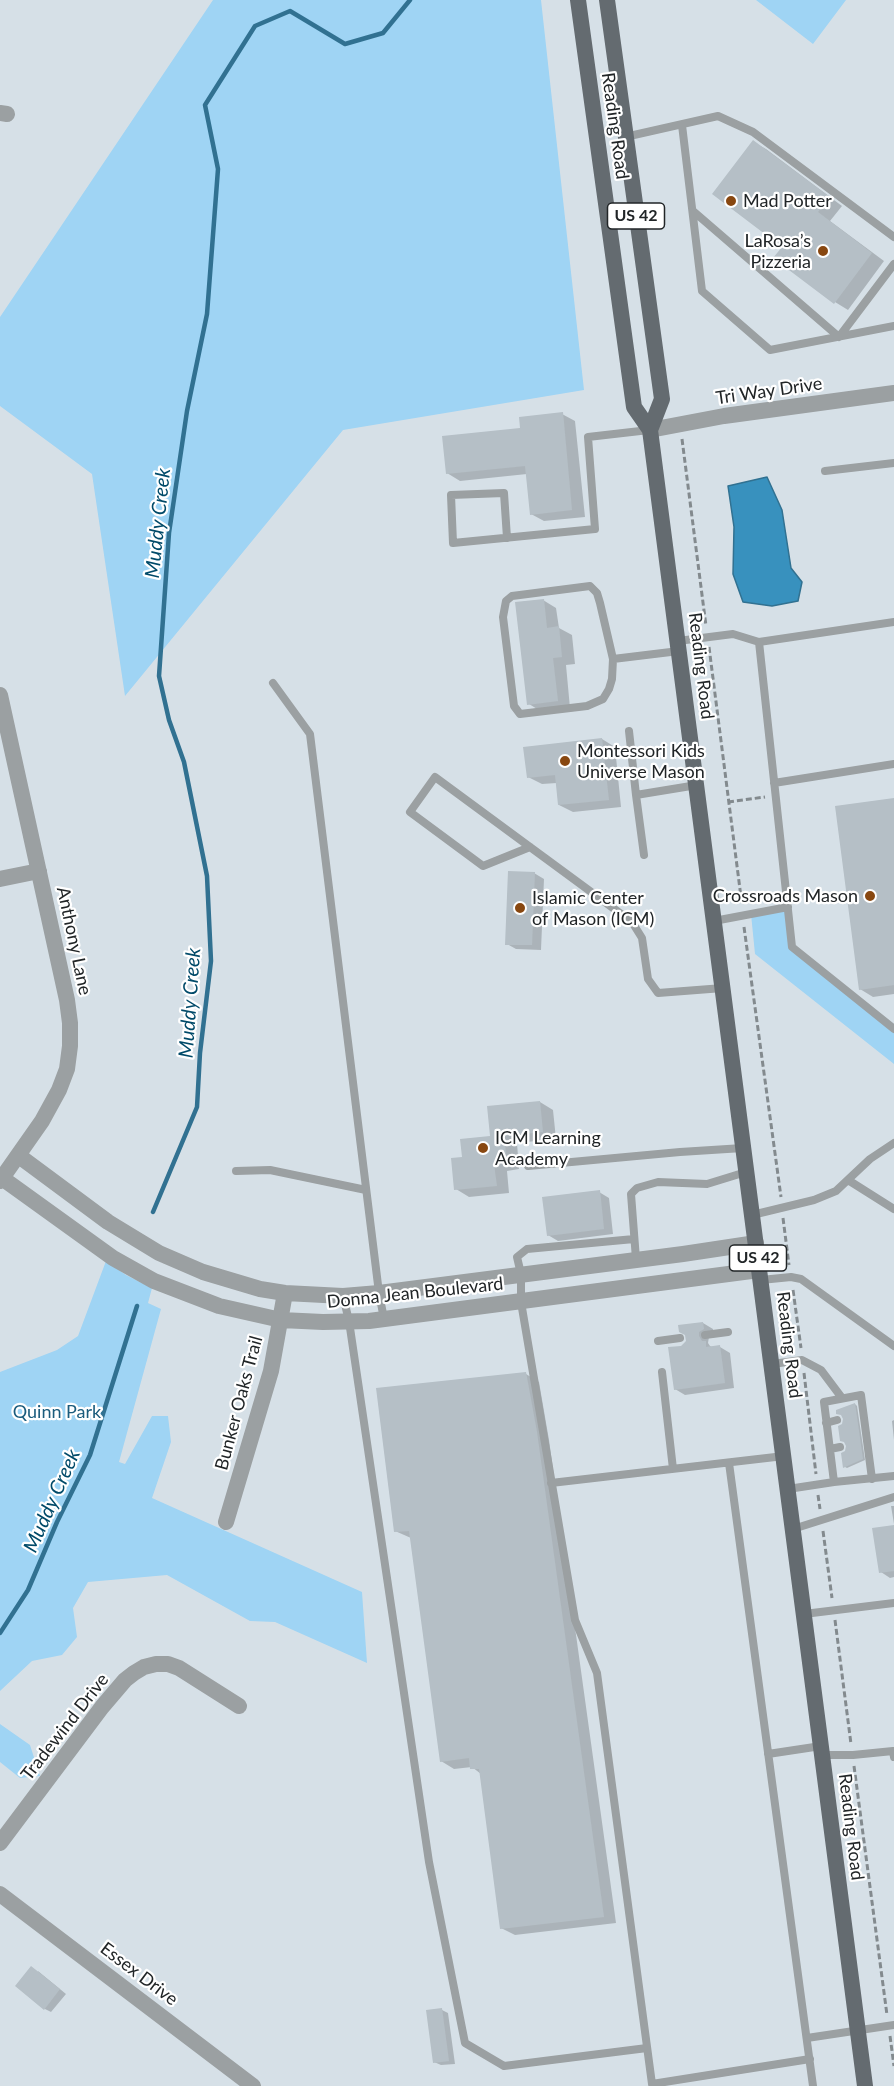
<!DOCTYPE html>
<meta charset="utf-8">
<style>
body{margin:0}
canvas{display:block;background:#d6e0e7}
</style>
<canvas width="894" height="2086"></canvas>
<script>
const ctx = document.querySelector('canvas').getContext('2d');
ctx.lineJoin = 'round';
function paint(path, color) { ctx.fillStyle = color; ctx.fill(path, 'evenodd'); }
const poly = rows => new Path2D(rows.map(r => 'M' + r).join(''));
function strokePath(path, color, width, dash) { ctx.strokeStyle = color; ctx.lineWidth = width; ctx.lineCap = dash ? 'butt' : 'round'; ctx.setLineDash(dash || []); ctx.stroke(path); }
function write(font, color, halo, rows, align = 'center') {
  ctx.font = font + ' Lato,sans-serif'; ctx.lineWidth = 4.5; ctx.setLineDash([]); ctx.textBaseline = 'middle'; ctx.strokeStyle = halo; ctx.fillStyle = color; for (const [text, x, y, turn = 0] of rows) {
    ctx.save(); ctx.translate(x, y); ctx.rotate((+turn || 0) * Math.PI / 180); ctx.textAlign = isNaN(turn) ? turn : align; if (halo) ctx.strokeText(text, 0, 0); ctx.fillText(text, 0, 0); ctx.restore();
  }
}
paint(poly([
 [213,0,541,0,584,390,343,430,125,696,92,474,0,406,0,317],
 [756,0,846,0,813,44],
 [788,907,792,947,894,1029,894,1064,755,954,751,914],
 [106,1261,126,1275,152,1288,148,1303,161,1309,119,1462,125,1464,152,1416,168,1416,171,1442,152,1498,362,1592,367,1663,275,1622,250,1621,167,1575,88,1582,73,1608,77,1637,62,1655,32,1661,0,1691,0,1372,57,1350,78,1336],
 [0,1724,30,1745,40,1776,20,1778,0,1762]
]), '#9fd4f4');
const water = poly([
 [767,477,782,510,791,568,802,582,798,601,772,606,743,602,733,574,734,527,728,486,767,477]
]);
paint(water, '#3891be');
strokePath(water, '#317191', 1.5);
paint(poly([
 [753,142,766,149,842,206,830,221,884,261,848,310,835,302,784,246],
 [562,414,575,421,585,517,544,521,531,514,527,474,460,481,447,473,522,429],
 [543,600,556,608,559,628,572,635,575,664,566,665,570,708,542,712,529,704],
 [602,739,615,747,621,807,573,812,559,805,557,783,542,784,528,777],
 [894,800,894,994,873,997,860,989],
 [534,873,544,879,541,950,516,949,507,944],
 [540,1102,553,1110,556,1139,517,1143,519,1169,507,1171,509,1193,469,1197,456,1189,464,1159],
 [599,1192,609,1198,613,1234,558,1241,548,1235],
 [703,1323,713,1329,713,1334,709,1337,708,1343,710,1346,714,1348,720,1347,730,1353,734,1388,685,1395,675,1389,682,1347],
 [526,1374,539,1382,549,1440,616,1923,515,1935,501,1928,481,1774,472,1767,454,1769,441,1761,411,1538,395,1531],
 [855,1404,857,1406,865,1460,847,1468,845,1467,848,1446,843,1425],
 [894,1420,894,1440,892,1421],
 [891,1506,894,1506,894,1524],
 [894,1526,894,1577,890,1578,881,1572],
 [38,1971,66,1994,51,2012,45,2009],
 [442,2010,448,2013,455,2064,441,2065,434,2062]
]), '#0003');
strokePath(poly([
 [153,1212,197,1107,200,1053,211,961,207,876,184,762,169,720,159,676,169,533,187,411,207,314,218,169,205,105,255,26,290,11,345,44,383,33,410,0],
 [0,1633,28,1590,57,1522,90,1455,137,1306]
]), '#317191', 4.5);
paint(poly([
 [753,140,830,197,818,212,872,253,834,304,773,258,782,247,712,194],
 [563,412,572,510,530,515,525,466,446,474,442,436,520,428,519,417],
 [544,599,547,628,559,626,562,657,553,658,558,701,527,705,515,602],
 [602,738,609,800,558,805,555,775,527,778,523,747],
 [894,798,894,985,859,990,835,806],
 [508,871,535,872,532,945,505,945],
 [540,1101,543,1132,504,1136,507,1162,494,1164,497,1186,454,1190,451,1158,462,1157,460,1139,490,1136,487,1106],
 [600,1190,604,1229,547,1236,542,1197],
 [703,1322,704,1329,699,1332,699,1336,702,1341,706,1341,706,1347,720,1345,725,1383,674,1390,668,1347,681,1346,686,1341,685,1335,679,1332,678,1325],
 [526,1372,537,1432,604,1917,500,1929,479,1769,470,1769,469,1758,440,1762,409,1531,394,1532,376,1388],
 [855,1403,863,1459,843,1468,841,1453,845,1451,846,1446,844,1442,840,1441,838,1426,842,1424,843,1419,841,1415,836,1414,836,1410],
 [894,1525,894,1571,879,1573,872,1528],
 [31,1966,60,1989,44,2010,15,1986],
 [442,2008,449,2061,433,2063,426,2010]
]), '#b5bfc6');
strokePath(poly([
 [682,439,706,626],
 [709,647,742,905],
 [728,802,765,797],
 [744,927,781,1197],
 [783,1218,789,1265],
 [793,1290,801,1348],
 [804,1373,816,1474],
 [818,1495,820,1509],
 [823,1531,832,1598],
 [835,1620,851,1744],
 [854,1766,887,2015],
 [890,2036,894,2066]
]), '#838a8e', 3, [6, 3]);
strokePath(poly([
 [682,125,702,291,770,350,894,326],
 [625,137,718,116,753,132,894,237],
 [693,211,839,337,894,264],
 [825,471,894,463],
 [507,538,504,493,451,495,453,543,595,529,588,437,649,430],
 [678,641,733,634,759,642,894,622],
 [759,642,792,947,894,1029],
 [613,659,600,603,597,593,590,586,512,596,506,601,503,617,514,706,520,714,587,706,603,699,609,689,612,679,613,659,679,651],
 [273,683,310,734,379,1293,384,1319],
 [629,731,636,795],
 [774,783,894,764],
 [530,847,483,866,410,812,435,777,530,847,545,858,632,922,642,938,648,979,658,993,723,988],
 [644,855,636,795,697,785],
 [714,921,788,907],
 [528,1166,680,1152,743,1148],
 [236,1171,270,1170,366,1190],
 [848,1180,894,1209],
 [752,1215,814,1200,836,1191,870,1159,894,1143],
 [634,1239,527,1249,517,1257,521,1274,521,1302,575,1620,597,1673,652,2084,810,2059],
 [636,1259,631,1194,637,1188,658,1182,707,1184,746,1172],
 [761,1280,791,1277,801,1279,894,1346],
 [343,1296,349,1321,429,1862,465,2043,504,2066,647,2048],
 [705,1335,728,1332],
 [658,1341,680,1338],
 [772,1364,802,1360,821,1370,842,1398],
 [662,1372,673,1469],
 [826,1423,837,1420],
 [830,1449,840,1447],
 [729,1463,813,2086],
 [834,1482,824,1402,861,1395,872,1479],
 [551,1483,784,1456],
 [788,1489,834,1482,894,1476],
 [793,1529,894,1497],
 [804,1614,894,1603],
 [768,1754,821,1746],
 [822,1755,853,1755,893,1751,894,1757],
 [807,2038,894,2025]
]), '#9ba0a2', 8);
strokePath(poly([
 [0,113,7,114],
 [650,430,724,416,894,393],
 [0,695,67,1000,70,1023,70,1046,67,1069,59,1090,42,1121,0,1181],
 [0,879,39,871],
 [19,1156,108,1222,159,1253,203,1272,260,1289,285,1293,343,1296,379,1293,683,1254,756,1243],
 [2,1178,113,1258,154,1281,219,1306,281,1320,323,1322,369,1321,759,1270],
 [226,1522,271,1371,285,1293],
 [0,1843,102,1707,125,1680,134,1673,144,1667,156,1664,168,1664,179,1668,239,1706],
 [0,1894,253,2086]
]), '#9ba0a2', 16);
strokePath(poly([
 [578,0,634,407,650,430,865,2086],
 [607,0,662,399,650,430]
]), '#646b70', 16);
for (const [x, y, r, color] of [
 [731,201,6,"#884710"],
 [823,251,6,"#884710"],
 [565,761,6,"#884710"],
 [870,896,6,"#884710"],
 [520,908,6,"#884710"],
 [483,1148,6,"#884710"]
]) { const dot = new Path2D(); dot.arc(x, y, r, 0, 2 * Math.PI); ctx.fillStyle = color; ctx.fill(dot); strokePath(dot, '#fff', 2); }
for (const [x, y, w] of [
 [636,216,57],
 [758,1258,57]
]) { const box = new Path2D(); box.roundRect(x - w / 2, y - 13, w, 26, 4.5); ctx.fillStyle = '#fff'; ctx.fill(box); strokePath(box, '#212527', 1.5); }
write('bold 16px', '#212527', null, [
 ["US 42",636,216],
 ["US 42",758,1258]
]);
write('18px', '#212527', '#fff', [
 ["Reading Road",615,126,82],
 ["Tri Way Drive",769,391,-8],
 ["Reading Road",701,666,83],
 ["Anthony Lane",74,941,78],
 ["Donna Jean Boulevard",415,1293,-6],
 ["Reading Road",789,1345,83],
 ["Bunker Oaks Trail",239,1403,-75],
 ["Tradewind Drive",65,1727,-52],
 ["Reading Road",851,1827,83],
 ["Essex Drive",139,1974,37]
]);
write('18px', '#212527', '#fff', [
 ["Mad Potter",743,201],
 ["LaRosa’s",811,241,"right"],
 ["Pizzeria",811,262,"right"],
 ["Montessori Kids",577,751],
 ["Universe Mason",577,772],
 ["Crossroads Mason",858,896,"right"],
 ["Islamic Center",532,898],
 ["of Mason (ICM)",532,919],
 ["ICM Learning",495,1138],
 ["Academy",495,1159]
], 'left');
write('18px', '#1b5c7d', '#fff', [
 ["Quinn Park",57,1412]
]);
write('italic 20px', '#004a69', '#fff', [
 ["Muddy Creek",158,523,-84],
 ["Muddy Creek",190,1003,-86],
 ["Muddy Creek",52,1501,-66]
]);
</script>
